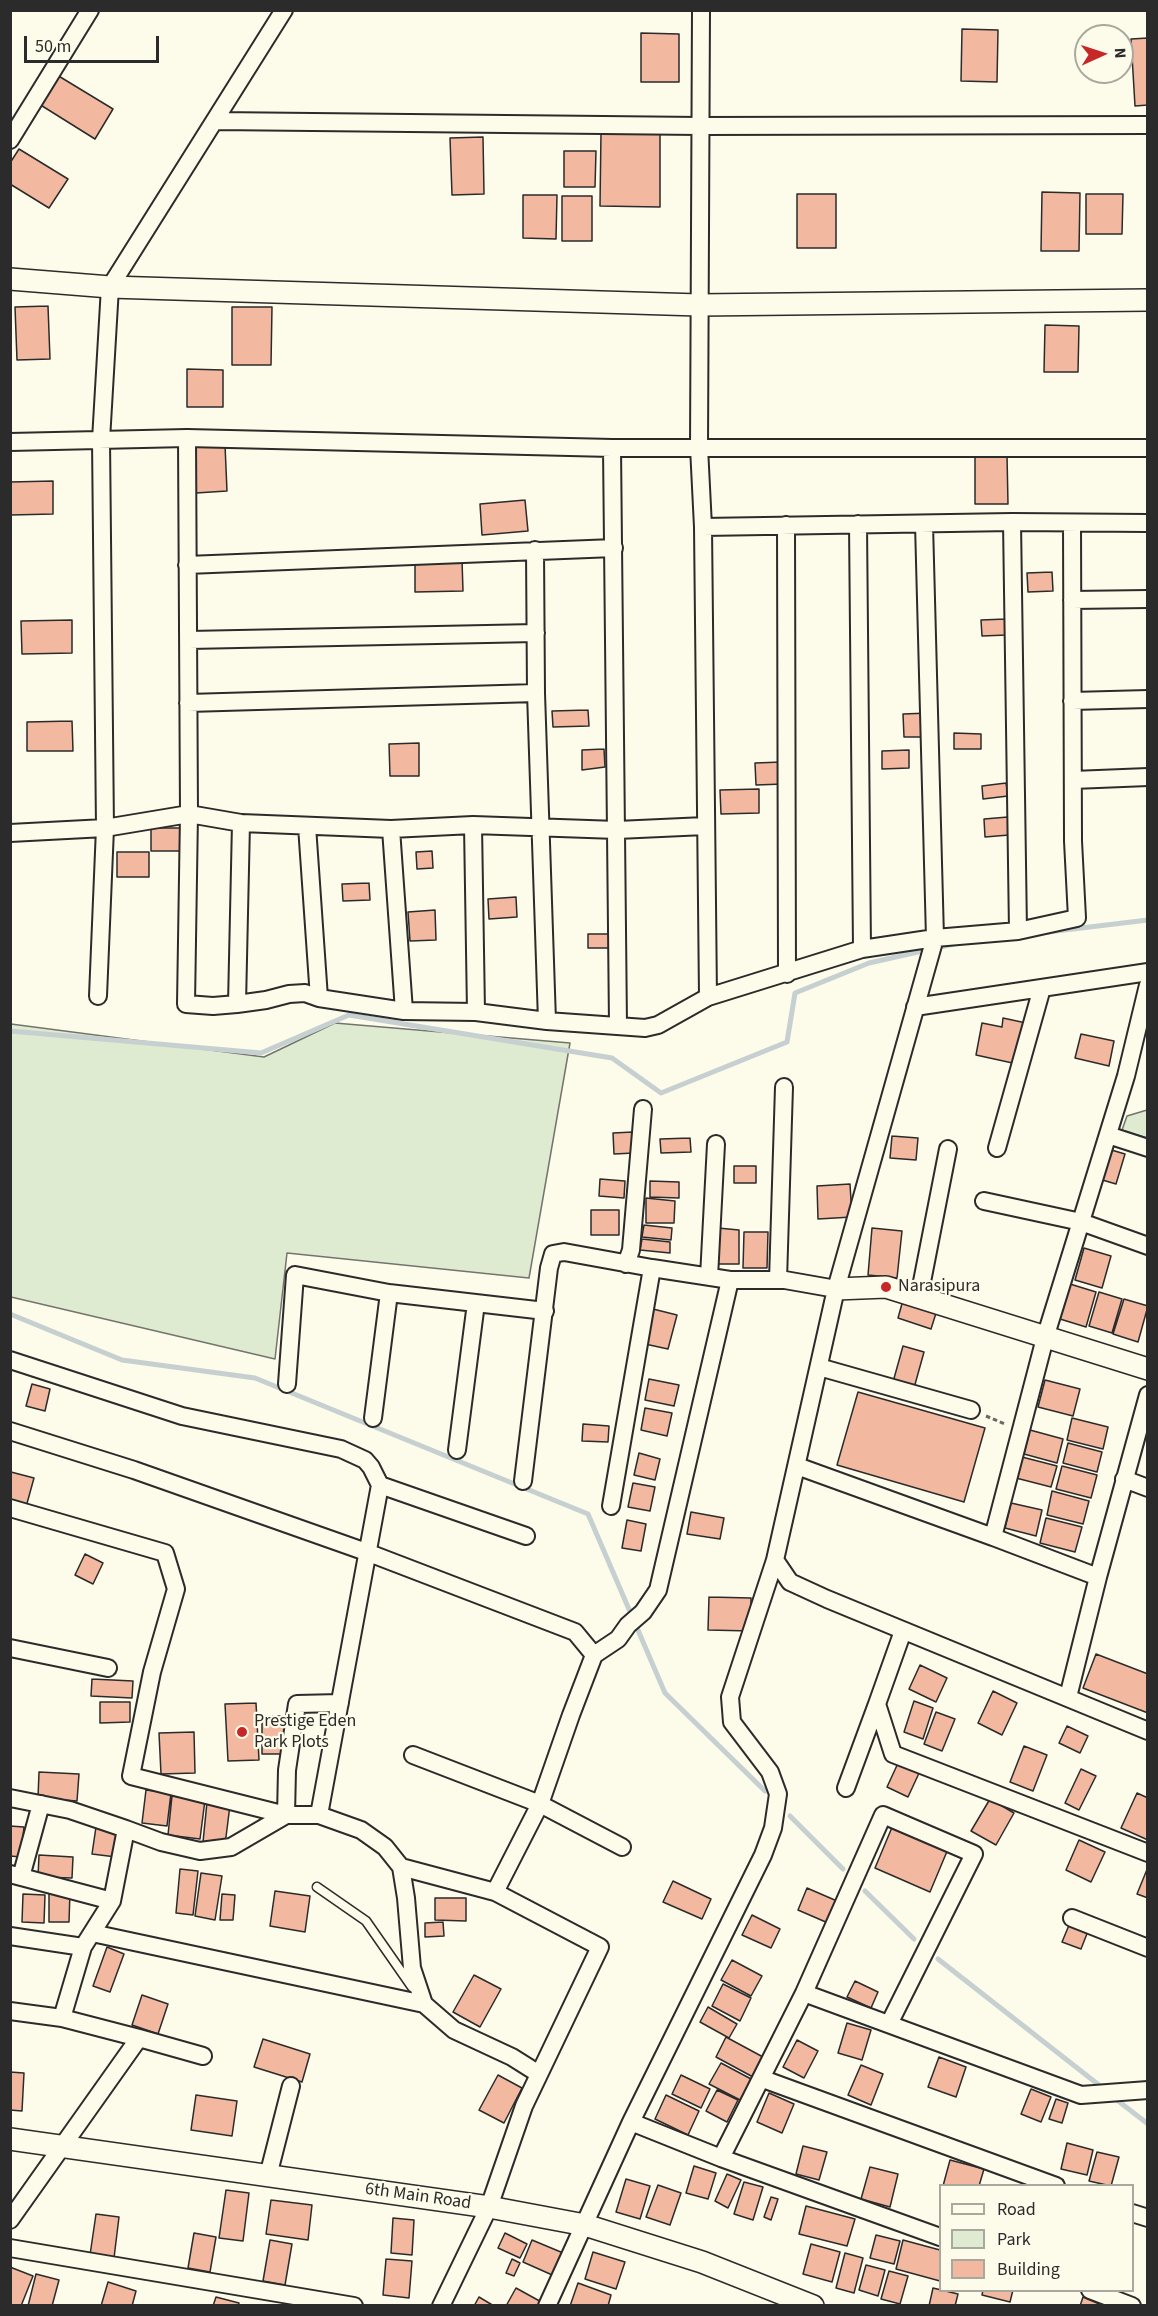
<!DOCTYPE html>
<style>
body{margin:0}
#map{position:relative;width:1158px;height:2316px;overflow:hidden;background:#fdfbea;font-family:"Source Sans 3",sans-serif}
canvas{display:block}
.frame{position:absolute;inset:0;border:12px solid #2b2b2b;pointer-events:none}
.legend{position:absolute;left:939px;top:2184px;width:195px;height:108px;box-sizing:border-box;background:#fdfbea;border:2px solid #a9a89e;margin:0;padding:8px 10px;list-style:none;font-size:18px;color:#2b2b2b}
.legend li{display:flex;align-items:center;gap:12px;height:30px}
.legend b{width:30px;border:2px solid #a9a89e}
.north{position:absolute;left:1074px;top:24px;width:60px;height:60px;box-sizing:border-box;background:#fdfbea;border:2px solid #a9a89e;border-radius:50%;rotate:87deg;font-size:16px;font-weight:700;line-height:24px;text-align:center;color:#2b2b2b}
.north::after{content:'';display:block;margin:auto;width:21px;height:27px;background:#c62828;clip-path:polygon(50% 0,100% 100%,50% 72%,0 100%)}
.scale{position:absolute;left:24px;top:36px;width:135px;height:27px;box-sizing:border-box;border:3px solid #2b2b2b;border-top:0;padding-left:8px;font-size:18px;line-height:21px;white-space:nowrap;color:#2b2b2b;-webkit-text-stroke:4px #fdfbea;paint-order:stroke}
</style>
<div id="map">
<canvas width="1158" height="2316"></canvas>
<div class="frame"></div>
<ul class="legend">
<li><b style="height:8px;background:#fdfbea"></b>Road</li>
<li><b style="height:16px;background:#deebd1"></b>Park</li>
<li><b style="height:16px;background:#f2b8a0"></b>Building</li>
</ul>
<div class="north">N</div>
<div class="scale">50 m</div>
</div>
<script>
const ctx = document.querySelector('canvas').getContext('2d');
ctx.lineJoin = 'round';
function paint(path, color) { ctx.fillStyle = color; ctx.fill(path, 'evenodd'); }
const poly = rows => new Path2D(rows.map(r => 'M' + r).join(''));
function strokePath(path, color, width, dash) { ctx.strokeStyle = color; ctx.lineWidth = width; ctx.lineCap = dash ? 'butt' : 'round'; ctx.setLineDash(dash || []); ctx.stroke(path); }
function write(font, color, halo, rows, align = 'center') {
  ctx.font = font + ' "Source Sans 3",sans-serif'; ctx.lineWidth = 4.5; ctx.setLineDash([]); ctx.textBaseline = 'middle'; ctx.strokeStyle = halo; ctx.fillStyle = color; for (const [text, x, y, turn = 0] of rows) {
    ctx.save(); ctx.translate(x, y); ctx.rotate((+turn || 0) * Math.PI / 180); ctx.textAlign = isNaN(turn) ? turn : align; if (halo) ctx.strokeText(text, 0, 0); ctx.fillText(text, 0, 0); ctx.restore();
  }
}
const green = poly([
 [335,1023,570,1043,529,1278,287,1253,275,1359,11,1297,11,1024,264,1057,335,1023],
 [1147,1110,1147,1138,1122,1130,1127,1116,1147,1110]
]);
paint(green, '#deebd1');
strokePath(green, '#74746e', 1.5);
strokePath(poly([
 [1048,932,1148,920],
 [10,1031,261,1053,349,1015,612,1058,661,1093,787,1042,795,993,869,963,958,943],
 [10,1314,122,1360,255,1378,588,1514,665,1693,765,1791],
 [790,1816,843,1869],
 [865,1891,914,1939],
 [938,1959,1104,2089],
 [1113,2097,1148,2124]
]), '#c7d0d0', 5);
const building = poly([
 [962,29,998,30,997,82,961,81,962,29],
 [641,33,679,34,679,82,641,82,641,33],
 [1148,38,1148,105,1135,106,1131,39,1148,38],
 [57,75,113,109,95,139,39,104,57,75],
 [601,132,660,133,660,207,600,206,601,132],
 [483,137,484,194,452,195,450,138,483,137],
 [19,149,68,179,49,208,10,184,10,163,19,149],
 [564,151,596,151,595,187,564,187,564,151],
 [1042,192,1080,193,1079,251,1041,251,1042,192],
 [797,194,836,194,836,248,797,248,797,194],
 [1086,194,1123,194,1122,234,1086,234,1086,194],
 [523,195,557,195,556,239,523,238,523,195],
 [562,196,592,196,592,241,562,241,562,196],
 [48,306,50,359,17,360,15,307,48,306],
 [232,307,272,307,271,365,232,365,232,307],
 [1045,325,1079,326,1078,372,1044,372,1045,325],
 [187,369,223,370,223,407,187,407,187,369],
 [225,445,227,491,196,493,193,447,225,445],
 [975,455,1007,455,1008,504,975,504,975,455],
 [53,481,53,514,10,515,10,482,53,481],
 [525,500,528,531,482,535,480,504,525,500],
 [462,560,463,591,415,592,415,561,462,560],
 [1052,572,1053,591,1028,592,1027,573,1052,572],
 [1006,619,1007,635,982,636,981,620,1006,619],
 [72,620,72,653,22,654,21,621,72,620],
 [588,710,589,726,553,727,552,711,588,710],
 [929,713,929,737,904,737,903,714,929,713],
 [72,721,73,751,27,751,27,722,72,721],
 [954,733,981,734,981,749,954,749,954,733],
 [419,743,419,776,390,776,389,744,419,743],
 [604,749,605,767,582,770,582,750,604,749],
 [909,750,909,768,882,769,882,751,909,750],
 [782,762,783,784,756,785,755,763,782,762],
 [1006,783,1008,796,983,799,982,786,1006,783],
 [759,789,759,813,721,814,720,790,759,789],
 [1008,817,1009,835,985,837,984,819,1008,817],
 [151,828,182,828,182,851,151,851,151,828],
 [432,851,433,868,417,869,416,852,432,851],
 [117,852,149,852,149,877,117,877,117,852],
 [369,883,370,900,343,901,342,884,369,883],
 [516,897,517,917,489,919,488,899,516,897],
 [435,910,436,940,410,941,408,912,435,910],
 [588,934,613,934,613,948,588,948,588,934],
 [1003,1018,1026,1023,1017,1064,976,1055,982,1023,1002,1027,1003,1018],
 [1081,1034,1114,1041,1109,1066,1075,1058,1081,1034],
 [633,1132,634,1153,614,1154,613,1133,633,1132],
 [892,1136,918,1138,916,1160,890,1158,892,1136],
 [690,1138,691,1152,661,1153,660,1139,690,1138],
 [1108,1149,1125,1154,1116,1184,1099,1179,1108,1149],
 [734,1166,756,1166,756,1183,734,1183,734,1166],
 [600,1179,625,1181,624,1198,599,1196,600,1179],
 [650,1181,679,1182,679,1198,650,1197,650,1181],
 [850,1184,852,1217,818,1219,817,1186,850,1184],
 [646,1198,675,1201,674,1223,646,1223,646,1198],
 [591,1210,619,1210,619,1235,591,1235,591,1210],
 [644,1225,672,1228,671,1240,642,1237,644,1225],
 [718,1228,739,1230,739,1264,718,1264,718,1228],
 [872,1228,902,1231,897,1278,868,1275,872,1228],
 [744,1232,768,1232,767,1268,743,1268,744,1232],
 [642,1239,670,1242,670,1253,640,1250,642,1239],
 [1084,1248,1111,1256,1102,1288,1075,1280,1084,1248],
 [1070,1284,1096,1292,1086,1327,1060,1319,1070,1284],
 [1099,1292,1122,1299,1112,1333,1089,1326,1099,1292],
 [1124,1299,1148,1306,1138,1342,1113,1334,1124,1299],
 [903,1300,937,1310,931,1329,898,1318,903,1300],
 [653,1309,677,1315,668,1349,645,1344,653,1309],
 [903,1346,924,1352,914,1388,893,1382,903,1346],
 [649,1379,679,1385,674,1406,645,1400,649,1379],
 [1045,1380,1080,1389,1073,1416,1038,1407,1045,1380],
 [32,1384,50,1389,45,1411,26,1406,32,1384],
 [858,1392,985,1428,964,1502,837,1465,858,1392],
 [645,1408,672,1413,667,1436,641,1430,645,1408],
 [1072,1418,1108,1427,1103,1449,1067,1440,1072,1418],
 [583,1424,609,1426,608,1442,582,1441,583,1424],
 [1030,1430,1063,1439,1057,1463,1024,1454,1030,1430],
 [1068,1443,1102,1452,1097,1472,1063,1463,1068,1443],
 [639,1453,660,1459,655,1480,634,1475,639,1453],
 [1022,1457,1057,1466,1051,1487,1016,1478,1022,1457],
 [1062,1466,1097,1475,1091,1498,1056,1489,1062,1466],
 [11,1472,34,1478,26,1507,10,1502,11,1472],
 [633,1483,655,1487,650,1511,628,1507,633,1483],
 [1052,1491,1089,1501,1083,1524,1047,1515,1052,1491],
 [1011,1503,1042,1510,1036,1536,1005,1528,1011,1503],
 [691,1512,724,1518,720,1539,687,1534,691,1512],
 [1046,1518,1082,1527,1075,1552,1040,1543,1046,1518],
 [627,1520,646,1524,641,1551,622,1548,627,1520],
 [85,1554,103,1563,93,1584,75,1575,85,1554],
 [709,1597,751,1598,751,1631,708,1630,709,1597],
 [1096,1654,1148,1674,1148,1713,1083,1688,1096,1654],
 [920,1665,947,1678,936,1702,909,1689,920,1665],
 [92,1679,133,1681,132,1698,91,1696,92,1679],
 [993,1691,1017,1703,1002,1735,978,1723,993,1691],
 [914,1701,933,1708,923,1739,904,1732,914,1701],
 [100,1702,130,1702,130,1722,100,1723,100,1702],
 [256,1703,259,1760,228,1761,225,1704,256,1703],
 [936,1712,955,1719,942,1751,924,1744,936,1712],
 [262,1716,286,1716,286,1754,262,1754,262,1716],
 [1067,1726,1088,1736,1080,1753,1059,1743,1067,1726],
 [194,1732,195,1773,161,1774,159,1733,194,1732],
 [1024,1746,1047,1755,1033,1791,1010,1782,1024,1746],
 [899,1761,920,1771,908,1797,887,1787,899,1761],
 [1081,1769,1096,1776,1079,1810,1065,1803,1081,1769],
 [39,1772,79,1774,77,1801,38,1798,39,1772],
 [146,1790,171,1793,167,1826,142,1823,146,1790],
 [1137,1793,1148,1798,1148,1840,1121,1828,1137,1793],
 [172,1796,205,1800,200,1839,168,1835,172,1796],
 [990,1799,1014,1813,996,1845,971,1831,990,1799],
 [207,1802,230,1805,225,1845,203,1842,207,1802],
 [893,1825,948,1849,930,1892,875,1868,893,1825],
 [10,1826,24,1827,21,1857,10,1856,10,1826],
 [96,1827,119,1831,116,1857,92,1854,96,1827],
 [1079,1840,1105,1852,1091,1882,1066,1870,1079,1840],
 [39,1855,73,1857,72,1878,38,1877,39,1855],
 [1148,1867,1148,1898,1137,1894,1148,1867],
 [180,1869,198,1871,193,1915,176,1913,180,1869],
 [201,1873,222,1876,215,1920,195,1916,201,1873],
 [673,1881,711,1899,702,1919,663,1902,673,1881],
 [807,1888,837,1901,828,1923,798,1910,807,1888],
 [275,1891,310,1896,305,1932,270,1926,275,1891],
 [49,1892,70,1892,69,1922,49,1922,49,1892],
 [23,1894,45,1895,44,1923,22,1922,23,1894],
 [222,1894,235,1895,233,1920,220,1920,222,1894],
 [435,1898,466,1898,466,1921,435,1920,435,1898],
 [752,1915,780,1929,771,1948,742,1935,752,1915],
 [1072,1918,1090,1926,1081,1949,1062,1942,1072,1918],
 [443,1922,444,1936,425,1937,425,1923,443,1922],
 [107,1947,124,1954,110,1992,93,1986,107,1947],
 [732,1960,762,1976,751,1996,721,1980,732,1960],
 [474,1975,501,1989,480,2027,453,2012,474,1975],
 [855,1981,878,1992,871,2008,847,1997,855,1981],
 [723,1984,751,1998,740,2021,712,2006,723,1984],
 [142,1995,168,2004,158,2034,132,2025,142,1995],
 [708,2007,737,2024,729,2038,700,2022,708,2007],
 [847,2023,871,2030,862,2060,838,2053,847,2023],
 [726,2037,763,2057,753,2077,716,2057,726,2037],
 [263,2039,310,2054,302,2082,254,2067,263,2039],
 [797,2040,818,2051,804,2078,783,2067,797,2040],
 [939,2057,966,2067,956,2097,928,2087,939,2057],
 [721,2063,753,2080,742,2101,709,2084,721,2063],
 [861,2065,883,2074,871,2105,848,2095,861,2065],
 [10,2072,24,2073,22,2111,10,2110,10,2072],
 [498,2075,522,2088,504,2123,479,2110,498,2075],
 [681,2075,710,2089,701,2108,672,2094,681,2075],
 [1031,2089,1051,2097,1041,2122,1021,2114,1031,2089],
 [717,2090,738,2100,727,2122,706,2111,717,2090],
 [769,2093,794,2104,782,2133,757,2122,769,2093],
 [196,2095,237,2101,232,2136,191,2130,196,2095],
 [666,2095,699,2111,688,2135,655,2119,666,2095],
 [1056,2099,1068,2103,1062,2123,1049,2119,1056,2099],
 [1067,2143,1093,2150,1087,2175,1061,2169,1067,2143],
 [803,2146,827,2152,819,2180,796,2174,803,2146],
 [1097,2152,1119,2157,1111,2186,1089,2181,1097,2152],
 [950,2160,984,2169,979,2186,943,2186,950,2160],
 [694,2166,716,2173,708,2199,686,2193,694,2166],
 [870,2167,898,2174,890,2207,861,2199,870,2167],
 [727,2174,741,2180,728,2208,715,2201,727,2174],
 [626,2179,650,2186,640,2219,616,2212,626,2179],
 [744,2182,763,2187,753,2220,734,2214,744,2182],
 [658,2185,681,2193,670,2225,646,2217,658,2185],
 [226,2190,249,2193,243,2241,219,2238,226,2190],
 [771,2197,778,2199,771,2220,764,2217,771,2197],
 [271,2200,312,2205,308,2240,266,2234,271,2200],
 [806,2206,855,2219,847,2246,799,2234,806,2206],
 [96,2214,119,2217,114,2258,90,2255,96,2214],
 [393,2218,414,2220,412,2255,391,2253,393,2218],
 [194,2233,216,2237,210,2272,188,2268,194,2233],
 [505,2233,527,2244,520,2258,498,2248,505,2233],
 [876,2235,900,2241,894,2264,870,2258,876,2235],
 [270,2240,292,2244,285,2285,263,2281,270,2240],
 [532,2240,568,2255,559,2278,523,2262,532,2240],
 [903,2240,940,2250,940,2281,896,2269,903,2240],
 [811,2244,840,2252,832,2282,803,2274,811,2244],
 [593,2252,625,2262,616,2289,585,2279,593,2252],
 [845,2253,863,2258,854,2293,836,2288,845,2253],
 [386,2259,412,2261,409,2298,383,2295,386,2259],
 [512,2259,520,2263,514,2276,506,2273,512,2259],
 [866,2265,885,2270,878,2296,859,2290,866,2265],
 [10,2267,33,2276,21,2306,10,2306,10,2267],
 [889,2271,908,2276,900,2304,881,2299,889,2271],
 [36,2274,59,2280,52,2306,28,2306,36,2274],
 [108,2282,136,2291,132,2306,101,2306,108,2282],
 [578,2283,611,2295,608,2306,570,2306,578,2283],
 [516,2288,545,2304,545,2306,506,2306,516,2288],
 [933,2288,958,2294,955,2306,929,2306,933,2288],
 [983,2290,1013,2290,1010,2302,982,2295,983,2290],
 [216,2297,239,2303,238,2306,213,2306,216,2297],
 [479,2297,494,2306,474,2306,479,2297],
 [1083,2297,1104,2306,1080,2306,1083,2297]
]);
paint(building, '#f2b8a0');
strokePath(building, '#2b2b2b', 1.5);
const service = poly([
 [317,1887,366,1921,412,1987]
]);
const minor = poly([
 [701,10,699,447,703,527,708,997],
 [216,121,699,126,1148,125],
 [10,140,90,10],
 [187,438,189,814,186,1004,213,1006,237,1004,266,1000,289,994,305,993,319,998],
 [10,442,187,438,612,448,1148,448],
 [612,448,618,1025],
 [1012,522,1018,931],
 [858,524,862,949],
 [786,525,787,974],
 [703,527,1012,522,1148,523],
 [535,550,536,693,547,1021],
 [187,565,614,548],
 [1072,600,1148,599],
 [189,640,536,633],
 [1072,701,1148,699],
 [188,703,536,693],
 [1073,780,1148,777],
 [473,825,476,1012],
 [307,826,319,998,404,1011,476,1012,547,1021,645,1028,658,1025,708,997,862,949,935,938,1018,931,1077,918,1073,841,1072,523],
 [391,829,404,1011],
 [10,833,105,828,189,814,241,823,391,829,473,825,617,830,705,826],
 [98,996,105,828,101,440,110,287,284,10],
 [237,1004,241,823],
 [915,1007,1148,972],
 [1108,1135,1148,1148],
 [997,1148,1042,988],
 [984,1201,1081,1222,1148,1246],
 [626,1264,631,1250,643,1109],
 [709,1277,716,1144],
 [778,1280,784,1087],
 [836,1289,935,938,924,524],
 [919,1297,948,1149],
 [10,1360,182,1416,341,1449,365,1460,371,1467,380,1485],
 [819,1367,971,1410],
 [287,1384,295,1275,389,1293,545,1311],
 [373,1418,389,1293],
 [10,1431,134,1470,369,1553,575,1632,594,1655,571,1715,540,1804,495,1892,401,1867],
 [457,1450,476,1303],
 [797,1466,993,1537,1045,1338,1126,1076,1148,985],
 [1124,1479,1148,1488],
 [523,1481,549,1268,553,1254,564,1252,652,1268,730,1280,785,1280,836,1289,775,1560,790,1582,827,1599,1148,1731],
 [611,1506,652,1268],
 [10,1508,165,1553,176,1589,152,1672,131,1776,286,1815,287,1770,297,1704,340,1703],
 [993,1537,1098,1577,1068,1697],
 [1098,1577,1148,1395],
 [903,1631,877,1704,893,1754,1148,1853],
 [10,1648,108,1668],
 [594,1655,618,1639,628,1625,643,1612,658,1590,730,1280],
 [413,1755,540,1804,622,1847],
 [846,1788,877,1704],
 [10,1798,70,1810,126,1829],
 [319,1815,380,1485,526,1536],
 [10,1874,112,1901],
 [21,1877,41,1804],
 [1072,1918,1148,1948],
 [92,1933,424,2004],
 [10,1936,83,1947],
 [804,1993,883,1815,974,1854,889,2024],
 [10,2011,62,2018,139,2038,10,2220],
 [62,2018,83,1947,112,1901,126,1829,161,1842,200,1851,231,1847,286,1815,319,1815,361,1830,385,1847,401,1867,406,1898,412,1968,424,2004,454,2030,512,2057,539,2074],
 [139,2038,203,2056],
 [763,2079,1056,2186],
 [631,2122,721,2158,804,1993,1081,2095,1148,2090],
 [721,2158,940,2237],
 [268,2176,291,2086],
 [1132,2213,1148,2218],
 [10,2248,354,2306],
 [1090,2290,1132,2306],
 [441,2306,489,2207,524,2106,600,1947,495,1892],
 [547,2306,631,2122,763,1855,773,1828,778,1794,770,1772,732,1722,730,1697,775,1560]
]);
const tertiary = poly([
 [10,279,110,287,699,305,1148,300],
 [836,1289,886,1287,1148,1369],
 [10,2139,489,2207,585,2225,702,2262,813,2306]
]);
strokePath(service, '#2b2b2b', 11);
strokePath(minor, '#2b2b2b', 20);
strokePath(tertiary, '#2b2b2b', 24);
strokePath(poly([
 [986,1416,1005,1424]
]), '#6a6964', 3, [4.5, 3]);
strokePath(service, '#fdfbea', 8);
strokePath(minor, '#fdfbea', 16);
strokePath(tertiary, '#fdfbea', 21);
for (const [x, y, r, color] of [
 [886,1287,6,"#c62828"],
 [242,1732,6,"#c62828"]
]) { const dot = new Path2D(); dot.arc(x, y, r, 0, 2 * Math.PI); ctx.fillStyle = color; ctx.fill(dot); strokePath(dot, '#fdfbea', 2); }
write('18px', '#2b2b2b', '#fdfbea', [
 ["Narasipura",898,1287],
 ["Prestige Eden",254,1722],
 ["Park Plots",254,1743]
], 'left');
write('18px', '#2b2b2b', '#fdfbea', [
 ["6th Main Road",418,2197,8]
]);
</script>
